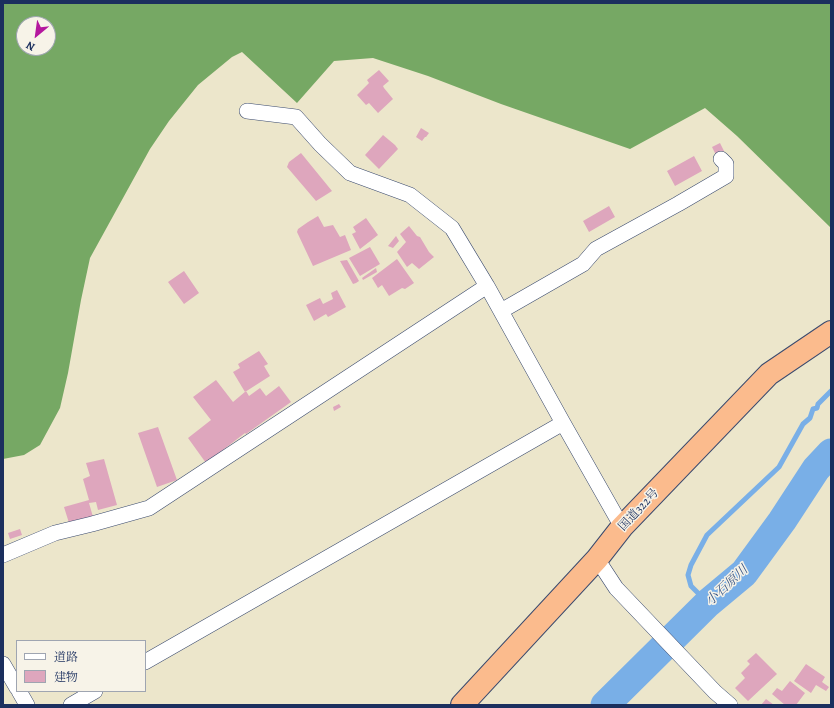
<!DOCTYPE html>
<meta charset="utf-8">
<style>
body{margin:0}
#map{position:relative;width:834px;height:708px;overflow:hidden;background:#ece6cb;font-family:Alegreya,"Noto Serif JP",serif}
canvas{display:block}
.frame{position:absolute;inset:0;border:4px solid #1b2f5e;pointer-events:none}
.legend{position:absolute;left:16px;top:640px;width:130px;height:52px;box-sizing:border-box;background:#f7f3e8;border:1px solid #9fa5b1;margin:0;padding:5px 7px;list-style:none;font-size:12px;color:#1b2f5e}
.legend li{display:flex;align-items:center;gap:8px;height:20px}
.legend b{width:20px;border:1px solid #9fa5b1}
.north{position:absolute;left:16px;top:16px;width:40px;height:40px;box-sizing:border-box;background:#f7f3e8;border:1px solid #9fa5b1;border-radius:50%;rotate:209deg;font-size:11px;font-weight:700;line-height:16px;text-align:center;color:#1b2f5e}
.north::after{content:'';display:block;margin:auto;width:14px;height:18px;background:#b5179e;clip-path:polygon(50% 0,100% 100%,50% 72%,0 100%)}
</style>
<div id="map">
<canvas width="834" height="708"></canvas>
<div class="frame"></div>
<ul class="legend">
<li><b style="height:5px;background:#fff"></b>道路</li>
<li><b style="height:11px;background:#dea6bd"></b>建物</li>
</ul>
<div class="north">N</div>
</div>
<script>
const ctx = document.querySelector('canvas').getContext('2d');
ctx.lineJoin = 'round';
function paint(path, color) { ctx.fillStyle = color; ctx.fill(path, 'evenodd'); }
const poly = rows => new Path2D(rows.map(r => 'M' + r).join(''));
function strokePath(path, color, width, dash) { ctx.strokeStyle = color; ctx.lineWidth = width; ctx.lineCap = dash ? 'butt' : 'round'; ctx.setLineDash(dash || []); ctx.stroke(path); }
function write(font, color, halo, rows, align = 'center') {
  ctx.font = font + ' Alegreya,"Noto Serif JP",serif'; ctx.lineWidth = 3; ctx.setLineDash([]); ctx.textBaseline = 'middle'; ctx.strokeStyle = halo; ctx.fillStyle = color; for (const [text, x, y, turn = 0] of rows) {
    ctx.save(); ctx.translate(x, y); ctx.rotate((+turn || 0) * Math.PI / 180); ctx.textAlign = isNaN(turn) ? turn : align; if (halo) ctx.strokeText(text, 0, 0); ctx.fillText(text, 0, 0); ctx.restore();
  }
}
paint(poly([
 [3,3,831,3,831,228,737,136,705,108,630,149,501,104,428,76,373,58,334,61,297,103,242,52,232,57,198,85,169,121,150,149,90,258,81,300,68,373,60,408,40,445,24,455,3,459],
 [24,24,48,24,48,48,24,48]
]), '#76a864');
strokePath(poly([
 [708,603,691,586,688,575,691,565,707,535,779,467,803,424,810,418,813,409,817,408,818,404,831,391]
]), '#79afe7', 5);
strokePath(poly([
 [605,705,708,603,744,573,782,521,816,469,831,453]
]), '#79afe7', 29);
paint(poly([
 [379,70,389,81,383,86,384,88,393,99,378,113,369,103,366,105,357,95,369,83,367,80],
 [421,128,429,133,426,137,425,137,422,141,416,137],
 [383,135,395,145,398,149,379,169,365,155],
 [720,143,724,151,716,155,712,147],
 [301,153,332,191,316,201,287,167,289,162],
 [694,156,702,171,675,186,667,171],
 [609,206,615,217,589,232,583,221],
 [318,216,324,227,333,225,340,237,345,235,351,250,313,266,297,232,298,229,308,222],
 [366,218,378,235,360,249,352,234,356,232,353,227],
 [409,226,417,236,420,237,429,252,434,257,419,269,412,263,407,267,397,252,406,242,400,234],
 [396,236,399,241,393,248,388,246],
 [370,247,380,264,360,276,349,258],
 [397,259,414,283,405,289,402,288,389,296,382,285,378,288,372,278],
 [347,260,359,281,356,283,353,284,340,261],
 [376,268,377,272,363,280,362,278],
 [184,271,199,293,184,304,168,282],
 [337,290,346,307,328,317,326,314,314,321,306,305,320,298,323,304,333,299,331,293],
 [259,351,268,364,264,366,270,376,245,392,233,372,240,368,238,364],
 [216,380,233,402,246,391,249,396,260,388,266,396,279,386,291,402,246,434,245,433,206,463,188,438,211,420,193,397],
 [339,404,341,407,334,411,333,407],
 [158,427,177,480,157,487,138,433],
 [104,459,117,505,98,510,96,502,89,503,93,517,69,523,64,507,89,500,83,479,90,476,86,463],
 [20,529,22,535,10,539,8,533],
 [756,653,777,674,748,701,735,688,745,678,741,673,750,664,747,661],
 [806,664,825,677,822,682,829,687,826,691,816,685,811,693,794,681],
 [790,681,805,693,796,705,785,705,772,694,777,688,782,691],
 [766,699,774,705,761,705]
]), '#dea6bd');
const minor = poly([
 [247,111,296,117,320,144,350,173,410,195,452,228,487,286],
 [501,311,583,264,596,249,678,204,726,176,726,164,721,159],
 [3,555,55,533,92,524,149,508,487,286,563,423,622,527],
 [597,559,616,588,715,692,730,705],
 [145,662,563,423],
 [3,664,17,688],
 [19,691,27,705],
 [71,705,95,691]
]);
const trunk = poly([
 [462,705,597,559,622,527,769,374,831,332]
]);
strokePath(minor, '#3a4a6e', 16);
strokePath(trunk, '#3a4a6e', 24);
strokePath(minor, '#fff', 15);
strokePath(trunk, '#fbbb8d', 22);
write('12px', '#1b2f5e', '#f7f3e8', [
 ["国道322号",639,510,-47]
]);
write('italic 13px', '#375587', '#f7f3e8', [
 ["小石原川",727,586,-43]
]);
</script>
